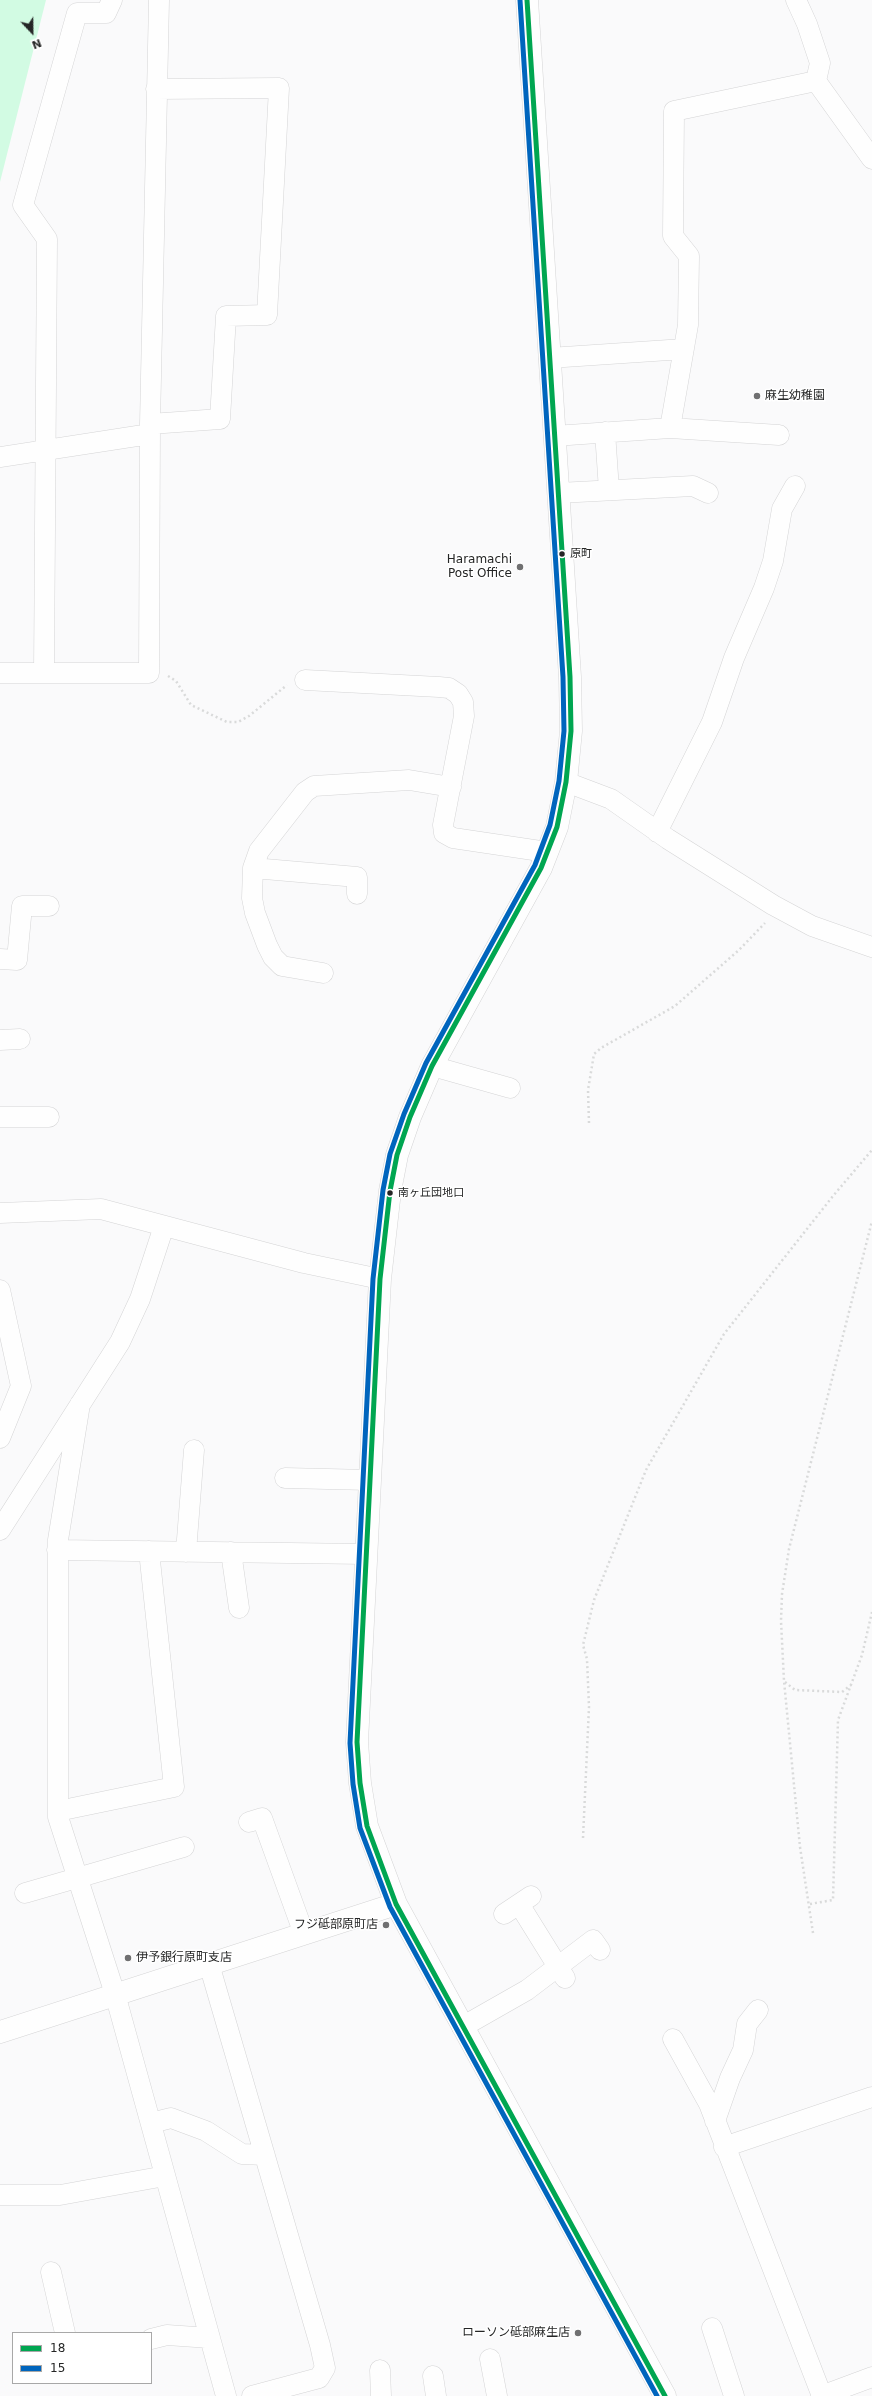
<!DOCTYPE html>
<meta charset="utf-8">
<style>
body{margin:0}
#map{position:relative;width:872px;height:2396px;overflow:hidden;background:#fafafb;font-family:"DejaVu Sans",sans-serif}
canvas{display:block}
.legend{position:absolute;left:12px;top:2332px;width:140px;height:52px;box-sizing:border-box;background:#fff;border:1px solid #a8a8a8;margin:0;padding:5px 7px;list-style:none;font-size:12px;color:#252626}
.legend li{display:flex;align-items:center;gap:8px;height:20px}
.legend b{width:20px;border:1px solid #a8a8a8}
.north{position:absolute;left:12px;top:12px;width:40px;height:40px;-webkit-text-stroke:3px #fff;paint-order:stroke;rotate:158deg;font-size:11px;font-weight:700;line-height:16px;text-align:center;color:#252626}
.north::after{content:'';display:block;margin:auto;width:14px;height:18px;background:#252626;clip-path:polygon(50% 0,100% 100%,50% 72%,0 100%)}
</style>
<div id="map">
<canvas width="872" height="2396"></canvas>
<ul class="legend">
<li><b style="height:5px;background:#00a651"></b>18</li>
<li><b style="height:5px;background:#0065bd"></b>15</li>
</ul>
<div class="north">N</div>
</div>
<script>
const ctx = document.querySelector('canvas').getContext('2d');
ctx.lineJoin = 'round';
function paint(path, color) { ctx.fillStyle = color; ctx.fill(path, 'evenodd'); }
const poly = rows => new Path2D(rows.map(r => 'M' + r).join(''));
function strokePath(path, color, width, dash) { ctx.strokeStyle = color; ctx.lineWidth = width; ctx.lineCap = dash ? 'butt' : 'round'; ctx.setLineDash(dash || []); ctx.stroke(path); }
function write(font, color, halo, rows, align = 'center') {
  ctx.font = font + ' "DejaVu Sans","Noto Sans JP",sans-serif'; ctx.lineWidth = 3; ctx.setLineDash([]); ctx.textBaseline = 'middle'; ctx.strokeStyle = halo; ctx.fillStyle = color; for (const [text, x, y, turn = 0] of rows) {
    ctx.save(); ctx.translate(x, y); ctx.rotate((+turn || 0) * Math.PI / 180); ctx.textAlign = isNaN(turn) ? turn : align; if (halo) ctx.strokeText(text, 0, 0); ctx.fillText(text, 0, 0); ctx.restore();
  }
}
paint(poly([
 [0,0,46,0,0,182]
]), '#d2fbe3');
const street = poly([
 [796,0,807,24,820,63,816,81],
 [549,358,684,349],
 [150,424,220,419,226,316,267,315,279,88,156,89],
 [670,428,779,435],
 [605,432,609,490],
 [554,436,670,428,688,325,689,256,673,236,674,111,816,81,872,159],
 [0,457,150,434],
 [558,493,693,486,708,493],
 [0,673,149,673,150,424,159,0],
 [44,673,47,239,23,205,77,13,106,13,112,0],
 [305,680,439,687,449,688,458,694,463,702,464,716,443,825,444,833,453,838,547,852],
 [566,782,611,799,668,839,773,905,812,926,872,947],
 [657,832,712,722,734,658,764,588,773,561,782,509,795,486],
 [253,868,357,877,357,894],
 [0,959,17,960,22,906,49,906],
 [323,973,282,966,273,957,267,945,255,913,252,898,253,868,259,851,305,792,314,786,409,780,451,787],
 [0,1040,20,1039],
 [432,1066,510,1088],
 [0,1117,49,1117],
 [0,1213,101,1209,304,1263,380,1279],
 [0,1290,21,1386,0,1438],
 [80,1404,58,1540,58,1817,115,1994,226,2396],
 [285,1478,370,1480],
 [0,1530,120,1342,140,1299,164,1226],
 [57,1550,366,1554],
 [186,1552,194,1450],
 [231,1552,239,1608],
 [58,1811,174,1787,149,1551],
 [249,1822,262,1818,304,1934],
 [25,1893,184,1847],
 [519,1904,565,1978],
 [504,1914,531,1896],
 [209,1964,320,2345,325,2368,319,2378,252,2396],
 [462,2027,527,1990,593,1940,600,1950],
 [673,2039,709,2104,822,2396],
 [715,2121,730,2078,743,2050,747,2024,758,2010],
 [151,2123,171,2118,206,2131,242,2154,265,2155],
 [724,2147,872,2097],
 [0,2195,60,2195,165,2176],
 [51,2272,65,2333],
 [712,2328,734,2396],
 [151,2339,167,2335,210,2338],
 [490,2359,497,2396],
 [380,2370,381,2396],
 [433,2376,436,2396],
 [821,2396,872,2377]
]);
const secondary = poly([
 [527,0,570,677,571,731,566,782,557,827,541,868,432,1066,410,1117,397,1155,390,1191,380,1279,357,1742,360,1783,367,1826,396,1904,665,2396],
 [0,2032,396,1904]
]);
strokePath(street, '#d4d4d5', 21);
strokePath(secondary, '#d4d4d5', 23);
strokePath(poly([
 [168,676,176,681,191,705,227,722,238,722,249,716,287,685],
 [589,1123,588,1090,594,1054,601,1048,675,1006,739,950,765,923],
 [785,1682,795,1690,842,1692,851,1685],
 [583,1838,589,1707,587,1659,583,1645,594,1600,646,1470,724,1334,833,1196,872,1150],
 [810,1904,833,1900,838,1720,862,1655,872,1612],
 [813,1933,800,1847,784,1681,781,1621,782,1594,789,1549,872,1221]
]), '#d9dada', 2.5, [2, 3]);
strokePath(street, '#fefefe', 20);
strokePath(secondary, '#fefefe', 22);
strokePath(poly([
 [527,0,570,677,571,731,566,782,557,827,541,868,432,1066,410,1117,397,1155,390,1191,380,1279,357,1742,360,1783,367,1826,396,1904,665,2396]
]), '#00a651', 5);
strokePath(poly([
 [520,0,563,677,564,731,559,781,550,825,535,865,426,1063,404,1114,390,1154,383,1190,373,1279,350,1743,353,1784,360,1828,390,1907,657,2396]
]), '#0065bd', 5);
for (const [x, y, r, color] of [
 [757,396,4,"#707071"],
 [562,554,3.5,"#252626"],
 [520,567,4,"#707071"],
 [390,1193,3.5,"#252626"],
 [386,1925,4,"#707071"],
 [128,1958,4,"#707071"],
 [578,2333,4,"#707071"]
]) { const dot = new Path2D(); dot.arc(x, y, r, 0, 2 * Math.PI); ctx.fillStyle = color; ctx.fill(dot); strokePath(dot, '#fff', 1.5); }
write('11px', '#252626', '#fff', [
 ["原町",570,554],
 ["南ヶ丘団地口",398,1193]
], 'left');
write('12px', '#252626', '#fff', [
 ["麻生幼稚園",765,396,"left"],
 ["Haramachi",512,560],
 ["Post Office",512,574],
 ["フジ砥部原町店",378,1925],
 ["伊予銀行原町支店",136,1958,"left"],
 ["ローソン砥部麻生店",570,2333]
], 'right');
</script>
